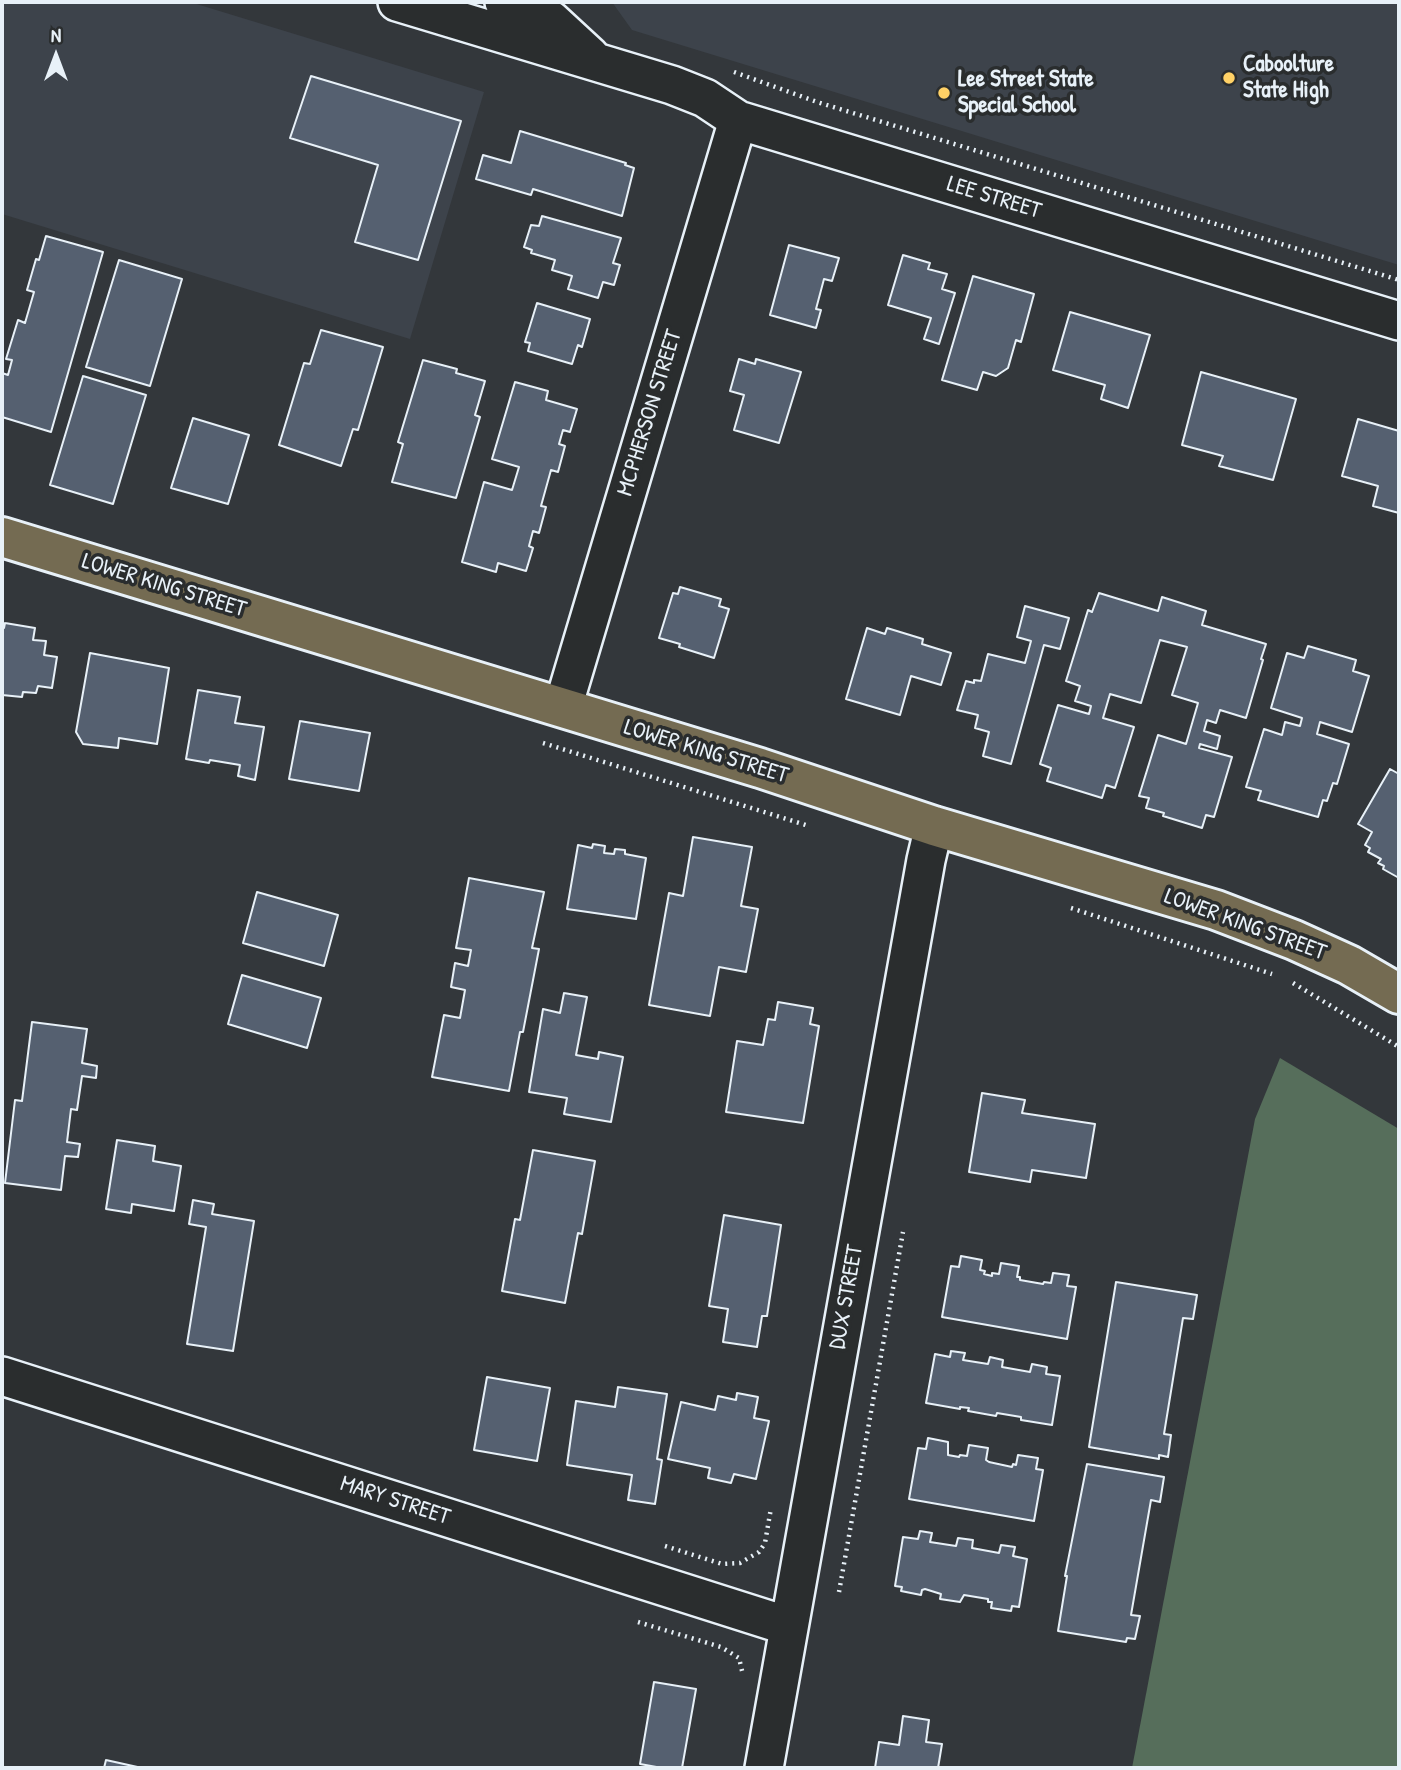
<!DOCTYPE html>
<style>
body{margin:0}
#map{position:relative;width:1401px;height:1770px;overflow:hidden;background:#33373b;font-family:"Patrick Hand",sans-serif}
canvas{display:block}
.frame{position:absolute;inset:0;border:4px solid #e8f1f8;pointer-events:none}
.north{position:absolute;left:21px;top:21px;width:70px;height:70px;-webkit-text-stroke:5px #2a2d2e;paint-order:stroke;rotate:0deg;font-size:19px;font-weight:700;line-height:28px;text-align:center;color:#e8f1f8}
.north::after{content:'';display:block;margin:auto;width:24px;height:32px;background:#e8f1f8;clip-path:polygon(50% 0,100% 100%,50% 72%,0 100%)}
</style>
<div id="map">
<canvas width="1401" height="1770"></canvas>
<div class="frame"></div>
<div class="north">N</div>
</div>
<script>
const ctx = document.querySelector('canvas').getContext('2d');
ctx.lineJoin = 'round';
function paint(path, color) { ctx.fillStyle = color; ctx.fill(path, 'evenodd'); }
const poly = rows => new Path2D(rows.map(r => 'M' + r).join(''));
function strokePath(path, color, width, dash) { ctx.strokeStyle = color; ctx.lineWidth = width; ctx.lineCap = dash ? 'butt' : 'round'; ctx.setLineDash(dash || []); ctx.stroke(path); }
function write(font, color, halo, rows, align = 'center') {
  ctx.font = font + ' "Patrick Hand",sans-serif'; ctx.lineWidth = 7; ctx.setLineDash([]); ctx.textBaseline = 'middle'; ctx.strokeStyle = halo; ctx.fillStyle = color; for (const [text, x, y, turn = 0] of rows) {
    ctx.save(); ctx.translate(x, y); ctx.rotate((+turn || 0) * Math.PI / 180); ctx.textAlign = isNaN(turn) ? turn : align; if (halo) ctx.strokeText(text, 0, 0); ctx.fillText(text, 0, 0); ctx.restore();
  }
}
paint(poly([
 [2,2,190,2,484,92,410,339,2,214],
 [612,2,1399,2,1399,265,632,30]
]), '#3d434b');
paint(poly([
 [1280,1058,1399,1129,1399,1768,1132,1768,1255,1119]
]), '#566e5b');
const building = poly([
 [311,76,461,121,418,260,355,242,378,165,290,138,311,76],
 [520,131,626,163,625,165,634,168,622,216,533,189,531,195,476,179,483,155,511,163,520,131],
 [542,216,621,238,613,263,620,265,614,285,603,282,598,298,568,289,572,276,552,270,555,260,531,253,532,250,524,247,531,225,539,226,542,216],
 [46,236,103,252,51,432,2,417,2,373,8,375,12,360,6,359,18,320,25,323,34,292,27,290,36,259,39,260,46,236],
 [789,245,839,258,832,281,824,279,816,309,821,310,816,328,770,315,789,245],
 [903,255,930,263,928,269,947,274,942,289,955,293,939,344,924,339,931,318,888,305,903,255],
 [119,260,182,279,150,386,86,367,119,260],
 [973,276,1034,294,1021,342,1016,340,1008,368,996,376,983,372,977,390,942,380,973,276],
 [537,303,590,319,582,347,578,345,572,364,528,351,530,343,525,342,537,303],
 [1070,312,1150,335,1128,408,1101,399,1105,385,1053,370,1070,312],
 [321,330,383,347,358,430,353,429,341,466,279,445,304,363,310,364,321,330],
 [739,359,755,364,756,359,801,372,779,443,734,430,744,395,730,391,739,359],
 [423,360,457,369,456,373,485,381,475,415,480,417,456,498,392,482,403,444,398,442,423,360],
 [1201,372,1296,399,1273,480,1219,466,1223,456,1182,445,1201,372],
 [83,376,146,395,113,504,50,485,83,376],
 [515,382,548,391,546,400,577,409,570,432,563,430,559,444,565,446,558,472,551,470,541,506,546,507,539,533,533,531,529,546,533,548,526,571,498,563,496,572,462,562,484,482,512,490,519,467,492,459,515,382],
 [193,418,249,435,228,504,171,488,193,418],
 [1358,419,1399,431,1399,513,1373,506,1378,486,1342,476,1358,419],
 [680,587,721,599,719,606,729,609,714,658,679,647,680,644,659,638,673,593,678,594,680,587],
 [1099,593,1158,611,1162,597,1206,611,1202,625,1266,644,1261,659,1263,660,1246,718,1220,710,1216,723,1207,720,1204,731,1220,736,1217,749,1200,744,1199,748,1232,757,1214,817,1206,815,1202,828,1163,816,1164,813,1146,808,1149,798,1139,796,1158,735,1186,744,1198,703,1172,695,1187,647,1160,640,1141,703,1110,694,1103,718,1134,727,1115,788,1106,785,1102,798,1047,781,1051,768,1040,764,1058,705,1089,714,1091,706,1075,701,1080,686,1066,681,1088,610,1092,612,1099,593],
 [1025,606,1069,618,1060,649,1044,645,1011,764,983,756,989,732,975,728,978,715,957,710,966,681,974,683,974,680,981,681,988,654,1025,663,1031,641,1017,637,1025,606],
 [5,623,35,628,33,640,46,641,44,655,57,657,52,688,38,686,36,693,23,692,22,697,2,695,2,628,4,628,5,623],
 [867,628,885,634,887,628,923,639,922,644,951,653,941,685,911,676,900,715,846,699,867,628],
 [1308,646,1356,660,1353,671,1369,676,1352,732,1320,722,1317,734,1349,744,1337,784,1333,783,1327,801,1323,800,1318,817,1258,800,1261,791,1246,787,1264,729,1282,735,1285,722,1300,726,1302,718,1271,708,1287,653,1304,658,1308,646],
 [90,653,169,668,157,744,119,738,118,748,83,744,76,732,90,653],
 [198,690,240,697,235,723,264,727,255,780,238,776,240,765,210,760,209,763,186,759,198,690],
 [300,721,370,733,359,791,289,779,300,721],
 [1390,769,1399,774,1399,878,1383,869,1384,866,1378,863,1381,859,1368,852,1370,848,1365,845,1372,832,1358,824,1390,769],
 [693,837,752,847,741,906,758,909,746,972,719,967,710,1016,649,1005,669,893,683,896,693,837],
 [593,844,605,846,604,853,614,854,615,849,625,850,625,854,646,858,636,919,567,909,578,845,592,848,593,844],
 [469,878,544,892,532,948,539,949,523,1032,520,1032,509,1091,432,1077,444,1015,460,1018,465,990,451,987,455,963,468,966,471,950,456,948,469,878],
 [257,892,338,915,324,966,243,943,257,892],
 [242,975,321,998,307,1048,228,1024,242,975],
 [564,993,587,997,576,1055,598,1059,599,1052,623,1057,611,1122,564,1114,567,1098,529,1092,543,1009,560,1013,564,993],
 [778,1002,813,1008,810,1024,819,1026,803,1123,726,1112,737,1041,763,1045,768,1019,775,1020,778,1002],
 [32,1022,87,1029,82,1063,97,1066,96,1078,82,1076,77,1110,71,1109,67,1142,80,1144,78,1157,65,1156,61,1190,5,1183,15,1100,22,1101,32,1022],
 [982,1093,1025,1100,1022,1113,1095,1124,1086,1178,1032,1170,1030,1182,969,1172,982,1093],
 [117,1140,155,1146,153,1161,181,1166,174,1211,132,1204,131,1213,106,1209,117,1140],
 [533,1150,595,1161,582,1234,578,1233,565,1303,502,1291,515,1219,520,1220,533,1150],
 [193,1200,214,1204,212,1214,254,1221,233,1351,187,1344,206,1227,189,1224,193,1200],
 [724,1215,781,1225,767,1316,762,1316,757,1347,723,1342,728,1309,709,1306,724,1215],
 [961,1256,982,1260,980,1270,985,1271,984,1274,992,1276,992,1273,999,1274,1001,1263,1019,1266,1017,1277,1020,1277,1020,1280,1043,1284,1044,1282,1051,1283,1053,1273,1069,1275,1067,1286,1076,1287,1067,1339,942,1317,951,1266,959,1267,961,1256],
 [1116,1282,1197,1295,1193,1319,1183,1318,1164,1434,1171,1435,1168,1457,1159,1455,1159,1459,1089,1447,1116,1282],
 [951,1351,965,1353,963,1360,988,1364,990,1357,1003,1360,1002,1367,1030,1372,1032,1364,1047,1367,1046,1374,1060,1376,1052,1425,1021,1420,1021,1417,997,1413,996,1416,968,1411,969,1408,960,1407,960,1409,926,1403,935,1354,950,1357,951,1351],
 [487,1377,550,1388,537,1461,474,1450,487,1377],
 [618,1387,667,1394,657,1459,662,1460,655,1504,628,1500,632,1475,567,1465,576,1401,615,1407,618,1387],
 [737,1393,758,1397,754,1418,769,1421,756,1479,734,1474,731,1483,708,1478,710,1468,668,1459,681,1402,715,1410,718,1396,736,1400,737,1393],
 [928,1438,948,1442,948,1455,959,1457,960,1455,967,1456,969,1445,988,1448,986,1460,989,1462,1012,1467,1013,1464,1016,1465,1018,1455,1038,1458,1036,1469,1043,1470,1034,1521,909,1499,918,1448,926,1449,928,1438],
 [1087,1464,1164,1477,1160,1502,1151,1500,1131,1615,1140,1616,1135,1639,1127,1638,1126,1642,1058,1631,1067,1576,1065,1576,1087,1464],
 [920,1531,932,1533,930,1542,956,1546,958,1538,973,1540,972,1548,999,1553,1001,1545,1015,1547,1013,1556,1027,1559,1019,1607,1012,1606,1011,1611,991,1608,992,1602,988,1602,988,1599,964,1595,960,1602,940,1599,941,1594,925,1589,922,1590,921,1595,901,1591,902,1587,895,1586,903,1537,918,1539,920,1531],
 [654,1682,696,1689,682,1768,662,1768,640,1764,654,1682],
 [903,1716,929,1720,926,1742,942,1744,938,1768,875,1768,879,1742,899,1745,903,1716],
 [106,1760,142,1768,104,1768,106,1760]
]);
paint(building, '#556070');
strokePath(building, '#e8f1f8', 2);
const minor = poly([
 [397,2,672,85,705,98,738,120,1399,321],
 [504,2,536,12,551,20,590,56],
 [563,707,738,120],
 [2,1376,788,1626],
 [764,1768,926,860,934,826]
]);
const major = poly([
 [2,537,760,768,934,826,1216,910,1294,940,1349,965,1399,994]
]);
strokePath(minor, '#e8f1f8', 42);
strokePath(major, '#e8f1f8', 44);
strokePath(poly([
 [734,72,817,102,1399,280],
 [543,743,809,826],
 [1071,908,1272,974],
 [1293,983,1399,1047],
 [665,1546,722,1564,740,1563,759,1552,765,1543,771,1508],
 [839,1592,903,1232],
 [638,1622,721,1647,739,1658,743,1675]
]), '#e8f1f8', 4.5, [2, 5]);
strokePath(minor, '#2a2d2e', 37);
strokePath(major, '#746b52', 38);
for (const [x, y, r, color] of [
 [1229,78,7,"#ffd166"],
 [944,93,7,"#ffd166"]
]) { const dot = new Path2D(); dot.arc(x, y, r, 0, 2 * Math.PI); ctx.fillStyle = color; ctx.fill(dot); strokePath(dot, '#2a2d2e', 2.5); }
write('bold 23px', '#e8f1f8', '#2a2d2e', [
 ["Caboolture",1243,65],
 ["State High",1243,91],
 ["Lee Street State",958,80],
 ["Special School",958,106]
], 'left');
write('23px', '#e8f1f8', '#2a2d2e', [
 ["LEE STREET",994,198,17],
 ["MCPHERSON STREET",650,413,-73],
 ["LOWER KING STREET",164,586,17],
 ["LOWER KING STREET",706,752,17],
 ["LOWER KING STREET",1245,925,20],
 ["DUX STREET",847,1297,-80],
 ["MARY STREET",395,1501,18]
]);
</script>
